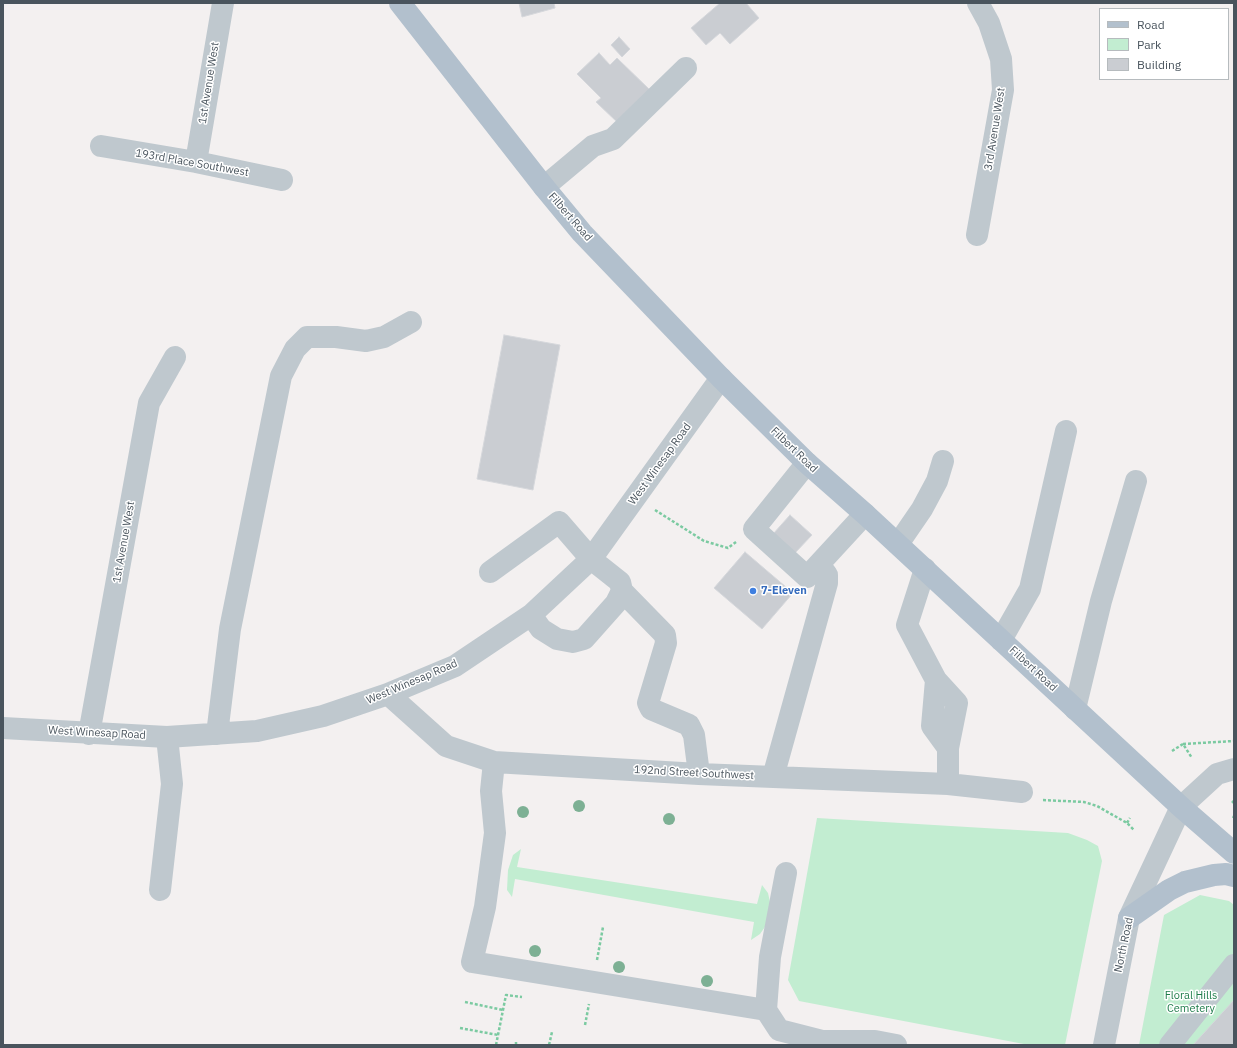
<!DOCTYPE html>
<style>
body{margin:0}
#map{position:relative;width:1237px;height:1048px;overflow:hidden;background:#f3f0f0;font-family:"IBM Plex Sans",sans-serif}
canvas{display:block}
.frame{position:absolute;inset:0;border:4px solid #49545d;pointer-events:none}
.legend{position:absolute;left:1099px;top:8px;width:130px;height:72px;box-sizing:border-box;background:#fff;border:1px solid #b6bbbe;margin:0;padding:5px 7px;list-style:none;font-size:12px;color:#49545d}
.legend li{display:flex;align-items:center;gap:8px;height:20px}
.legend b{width:20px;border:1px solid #b6bbbe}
</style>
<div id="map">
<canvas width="1237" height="1048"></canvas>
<div class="frame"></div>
<ul class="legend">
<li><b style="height:5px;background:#b2c0cd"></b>Road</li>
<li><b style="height:11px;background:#c2edd1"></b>Park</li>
<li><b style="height:11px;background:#cacdd2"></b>Building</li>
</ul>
</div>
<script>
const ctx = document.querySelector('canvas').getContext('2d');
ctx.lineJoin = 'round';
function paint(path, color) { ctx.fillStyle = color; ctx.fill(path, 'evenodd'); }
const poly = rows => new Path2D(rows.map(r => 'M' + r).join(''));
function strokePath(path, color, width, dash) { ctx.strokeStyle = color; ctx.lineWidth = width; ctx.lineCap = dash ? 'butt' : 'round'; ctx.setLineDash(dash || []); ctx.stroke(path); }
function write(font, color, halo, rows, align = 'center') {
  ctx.font = font + ' "IBM Plex Sans",sans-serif'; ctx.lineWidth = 3; ctx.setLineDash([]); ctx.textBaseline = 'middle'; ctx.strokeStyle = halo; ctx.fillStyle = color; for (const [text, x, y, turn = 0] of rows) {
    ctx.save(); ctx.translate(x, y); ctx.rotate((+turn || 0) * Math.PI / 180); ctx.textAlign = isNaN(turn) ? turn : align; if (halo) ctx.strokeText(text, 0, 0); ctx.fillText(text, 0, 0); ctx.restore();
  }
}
paint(poly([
 [817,818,1068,833,1087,840,1098,846,1102,861,1065,1045,1029,1045,799,1001,788,980],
 [521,849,517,867,757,904,762,885,768,893,770,902,767,924,760,934,751,940,754,922,515,879,512,897,507,890,508,870,513,855],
 [1200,895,1229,901,1234,905,1234,1045,1139,1045,1164,915]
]), '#c2edd1');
const building = poly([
 [519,3,554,3,555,8,522,17,519,3],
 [720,3,746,3,759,18,730,44,720,33,706,45,691,28,720,3],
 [619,37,630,49,622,57,611,45,619,37],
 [599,53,610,65,617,58,650,90,618,123,596,102,601,98,577,74,599,53],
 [504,335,560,345,533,490,477,479,504,335],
 [790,515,812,535,795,553,773,534,790,515],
 [745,552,793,593,762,629,714,588,745,552],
 [1234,1000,1234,1045,1193,1045,1234,1000]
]);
paint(building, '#cacdd2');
strokePath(building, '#d5d7db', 1);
strokePath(poly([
 [655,510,704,541,728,548,736,542],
 [1183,744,1234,741],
 [1172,751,1183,744,1192,758],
 [1043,800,1084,802,1097,806,1127,823,1134,830],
 [1232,801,1234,803],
 [1233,818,1234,816],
 [1127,823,1130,818],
 [597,960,603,927],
 [465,1002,503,1010],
 [585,1025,589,1004],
 [460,1028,498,1035],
 [496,1045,506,995,522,997],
 [516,1045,516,1041],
 [549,1045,552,1032]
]), '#7bcaa1', 2.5, [3, 2]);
strokePath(poly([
 [101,146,196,162,282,180],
 [196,162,223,3],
 [544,187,593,146,613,139,686,68],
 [977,235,1003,90,1001,59,989,23,978,3],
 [807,463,754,529,807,577,865,514],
 [898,544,922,509,937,481,943,461],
 [925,569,907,625,936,680,957,703,948,748,948,784],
 [490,572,559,522,591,559,620,582,622,591,616,603,584,639,573,642,557,639,541,629,531,615],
 [622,591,665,635,666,643,648,703,651,709,689,725,694,735,699,774],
 [1001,640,1030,589,1066,431],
 [936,680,932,726,948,748],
 [388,694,446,746,494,762,699,774,948,784,1022,792],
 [1075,709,1101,601,1136,481],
 [3,728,167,737,257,731,323,716,388,694,455,666,531,615,591,559,721,378],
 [89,734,149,403,175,357],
 [217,734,230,629,281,376,295,349,307,337,336,337,366,341,384,337,411,322],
 [494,762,491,791,495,833,485,907,472,962,766,1010],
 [773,777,827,583,827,575,819,564],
 [786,873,770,957,766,1010,779,1030,822,1041,875,1041,896,1045],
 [160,890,172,784,167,737],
 [1104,1045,1129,918,1160,852,1181,807,1217,774,1234,769],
 [1170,1045,1234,965]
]), '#bfc8ce', 22);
strokePath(poly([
 [400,3,544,187,582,233,721,378,807,463,865,514,1181,807,1234,853],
 [1129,918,1169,890,1185,882,1214,875,1226,874,1234,876]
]), '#b2c0cd', 22);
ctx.fillStyle = '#7db094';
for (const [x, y] of [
 [579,806],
 [523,812],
 [669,819],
 [535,951],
 [619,967],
 [707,981]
]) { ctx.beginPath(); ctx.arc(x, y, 6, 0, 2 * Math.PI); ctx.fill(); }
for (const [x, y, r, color] of [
 [753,591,4,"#3f7fe0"]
]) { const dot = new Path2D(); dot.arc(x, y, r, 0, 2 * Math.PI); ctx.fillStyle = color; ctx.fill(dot); strokePath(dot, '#fff', 1.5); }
write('11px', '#49545d', '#fff', [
 ["1st Avenue West",209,83,-81],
 ["3rd Avenue West",995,129,-81],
 ["193rd Place Southwest",192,163,10],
 ["Filbert Road",570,217,49],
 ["Filbert Road",794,450,44],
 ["West Winesap Road",660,464,-54],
 ["1st Avenue West",124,542,-80],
 ["Filbert Road",1033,669,43],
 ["West Winesap Road",412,682,-23],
 ["West Winesap Road",97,733,3],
 ["192nd Street Southwest",694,773,3],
 ["North Road",1124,945,-78]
]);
write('bold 11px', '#366cbe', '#fff', [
 ["7-Eleven",761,591]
], 'left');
write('11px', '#1d7b49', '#fff', [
 ["Floral Hills",1191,996],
 ["Cemetery",1191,1009]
]);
</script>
